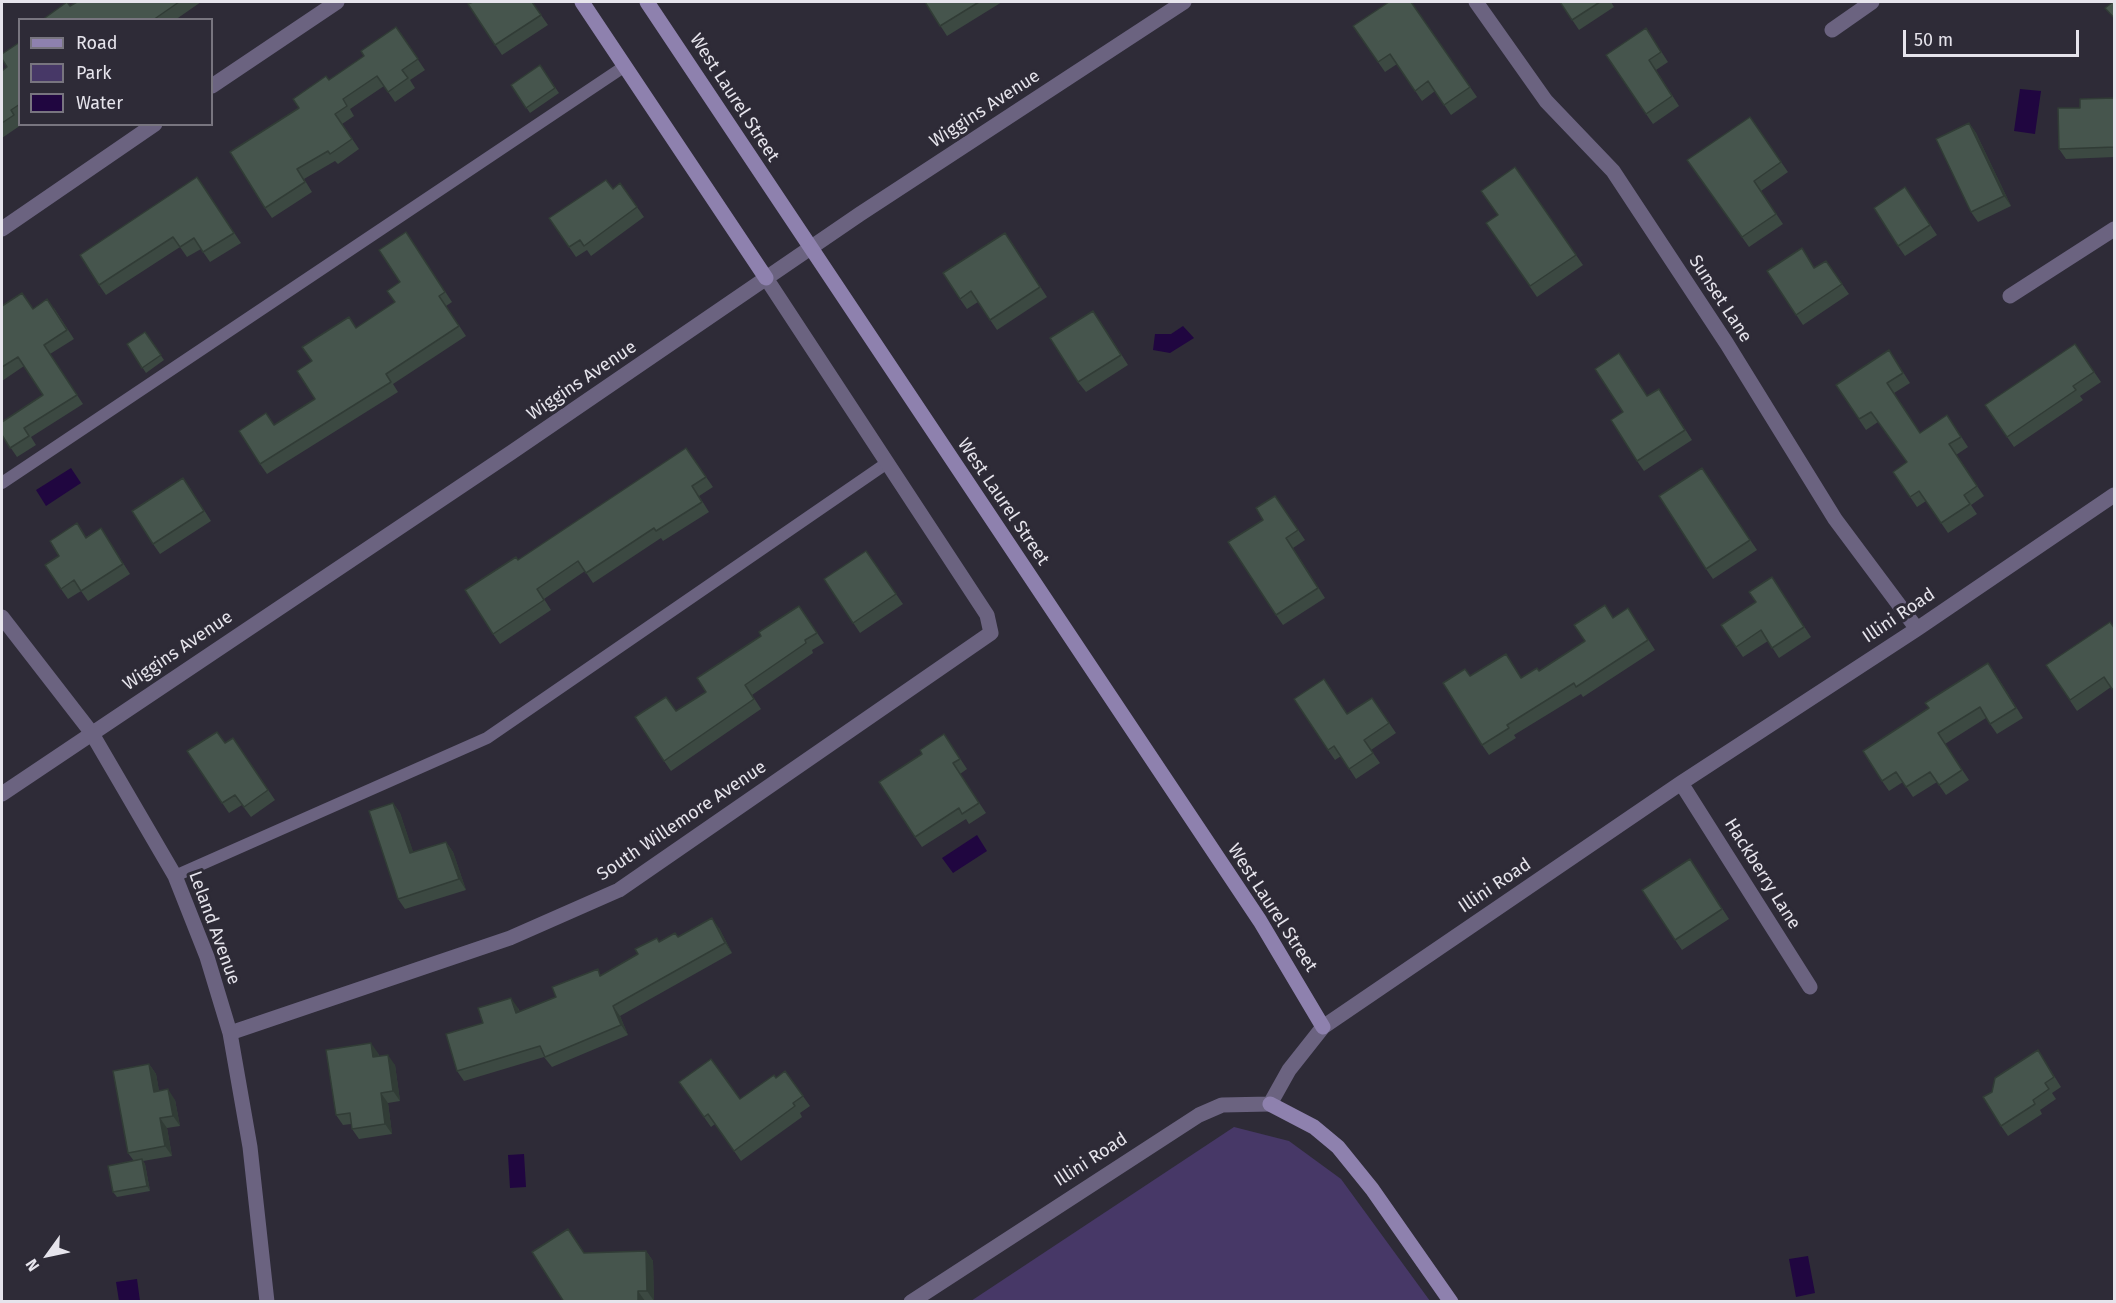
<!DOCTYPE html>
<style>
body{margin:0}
#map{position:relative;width:2116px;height:1303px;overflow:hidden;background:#2e2b37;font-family:"Fira Sans",sans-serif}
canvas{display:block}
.frame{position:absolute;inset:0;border:3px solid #e6e4ec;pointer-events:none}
.legend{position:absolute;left:18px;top:18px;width:195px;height:108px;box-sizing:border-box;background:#2e2b37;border:2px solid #78757f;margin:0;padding:8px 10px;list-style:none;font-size:18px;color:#e6e4ec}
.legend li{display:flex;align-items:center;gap:12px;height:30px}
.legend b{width:30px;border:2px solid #78757f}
.north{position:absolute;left:18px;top:1225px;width:60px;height:60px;-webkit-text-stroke:4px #2e2b37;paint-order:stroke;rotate:237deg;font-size:16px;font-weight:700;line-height:24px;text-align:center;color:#e6e4ec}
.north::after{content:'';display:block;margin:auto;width:21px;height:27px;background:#e6e4ec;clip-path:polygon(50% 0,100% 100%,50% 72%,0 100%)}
.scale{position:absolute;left:1903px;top:30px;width:176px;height:27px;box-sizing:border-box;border:3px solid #e6e4ec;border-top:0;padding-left:8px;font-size:18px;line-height:21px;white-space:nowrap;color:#e6e4ec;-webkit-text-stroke:4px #2e2b37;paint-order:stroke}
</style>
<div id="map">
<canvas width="2116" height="1303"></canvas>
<div class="frame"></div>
<ul class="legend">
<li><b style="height:8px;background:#8e81ae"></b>Road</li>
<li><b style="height:16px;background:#473867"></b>Park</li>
<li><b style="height:16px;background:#200640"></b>Water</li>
</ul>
<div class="north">N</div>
<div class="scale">50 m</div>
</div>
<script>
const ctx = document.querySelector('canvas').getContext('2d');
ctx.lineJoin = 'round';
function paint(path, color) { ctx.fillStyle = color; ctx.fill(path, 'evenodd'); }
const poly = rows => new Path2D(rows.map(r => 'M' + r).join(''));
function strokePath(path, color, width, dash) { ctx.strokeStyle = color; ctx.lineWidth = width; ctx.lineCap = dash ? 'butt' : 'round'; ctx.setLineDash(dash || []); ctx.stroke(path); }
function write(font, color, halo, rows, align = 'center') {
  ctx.font = font + ' "Fira Sans",sans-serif'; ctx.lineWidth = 6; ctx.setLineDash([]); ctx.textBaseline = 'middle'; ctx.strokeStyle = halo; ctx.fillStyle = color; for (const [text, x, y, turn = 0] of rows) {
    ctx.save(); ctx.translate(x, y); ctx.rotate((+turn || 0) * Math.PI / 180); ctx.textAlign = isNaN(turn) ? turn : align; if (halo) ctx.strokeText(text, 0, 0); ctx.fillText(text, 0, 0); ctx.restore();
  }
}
paint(poly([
 [1234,1127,1289,1141,1341,1179,1430,1301,971,1301]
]), '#473867');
paint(poly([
 [2020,89,2041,91,2035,134,2014,131],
 [1183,326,1194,338,1170,353,1153,350,1155,334,1171,334],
 [71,468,81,483,46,506,36,490],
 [977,835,987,851,953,873,942,858],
 [524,1154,526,1187,510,1188,508,1155],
 [1808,1256,1815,1293,1796,1297,1789,1259],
 [137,1279,140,1301,119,1301,116,1282]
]), '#200640');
strokePath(poly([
 [2,483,625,66],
 [175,876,487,738,887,463]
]), '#6b6380', 12);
strokePath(poly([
 [1476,2,1546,101,1613,171,1727,344,1835,519,1917,629],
 [1832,30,1872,2],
 [212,86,337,2],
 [2,229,155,124],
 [2010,296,2114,229],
 [2,617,91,732,175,876,207,957,230,1033,250,1147,267,1302],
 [1681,783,1810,987],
 [2,794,512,452,860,214,1184,2],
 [230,1033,510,938,619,890,991,633,987,615,766,278],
 [911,1302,1199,1115,1222,1105,1270,1104,1289,1070,1323,1027,1681,783,1917,629,2114,495]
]), '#6b6380', 15);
strokePath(poly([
 [582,2,766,278],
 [647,2,1260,921,1323,1027],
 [1270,1104,1314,1127,1338,1147,1372,1189,1451,1302]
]), '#8e81ae', 15);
paint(poly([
 [77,2,201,2,175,20,42,20,70,6],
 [532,2,548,25,502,55,468,4],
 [925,2,1002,2,947,36],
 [1411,2,1477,97,1451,115,1435,91,1422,101,1397,64,1385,72,1353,26],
 [1560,2,1611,2,1614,7,1579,30],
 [396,27,425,70,410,80,415,88,395,102,384,86,350,109,354,116,342,124,359,149,338,164,335,161,304,179,312,192,272,218,265,208,299,108,329,80,364,56],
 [1646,28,1668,62,1656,70,1679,106,1653,124,1646,114],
 [20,42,20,119,18,120,20,124,21,125,2,138,2,71,7,67],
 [540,65,559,93,530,113,511,85],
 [2114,98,2115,157,2066,159,2059,149],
 [1750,117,1788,172,1761,191,1783,224,1749,247,1687,160],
 [1969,123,1976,133,2011,206,1978,222,1971,212],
 [1515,167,1583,265,1537,297,1486,223,1498,215],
 [197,177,241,243,210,262,201,249,187,257,180,247,106,295,99,285],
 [620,183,644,217,591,256,587,250,576,257,549,218,613,189],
 [1905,187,1937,235,1905,256,1898,246],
 [406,232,452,302,446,306,466,336,393,384,398,392,267,474,260,464,274,425,315,399,312,361,356,328,395,302,400,282],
 [1012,243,1047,297,997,330,978,302,967,309,960,299],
 [1826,261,1849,294,1803,325,1767,271,1815,268],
 [2,306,33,308,54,308,74,339,50,354,83,404,31,437,36,445,17,457,2,435,43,395,24,366,2,381],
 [1100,321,1128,365,1086,392,1078,382],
 [145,332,164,360,146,373,127,344],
 [2075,344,2101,382,2080,396,2083,400,2014,447,1985,405],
 [1889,350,1910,383,1894,393,1920,433,1947,415,1968,447,1956,455,1984,496,1971,505,1977,514,1948,533,1926,501,1917,507,1893,472,1907,462,1878,422,1866,430,1836,385],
 [1648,396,1666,399,1692,440,1644,471,1637,461],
 [686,448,713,487,699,496,709,512,663,541,661,538,593,583,585,571,544,599,551,610,500,644,493,634,518,560],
 [1702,468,1757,550,1713,579,1706,569],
 [190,488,211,521,160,554,153,544],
 [1282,506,1305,540,1293,548,1325,598,1283,625,1276,615,1263,520],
 [101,528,130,574,88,601,81,591,68,599,61,589,86,537],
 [866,551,903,604,860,633,824,579],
 [1772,577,1811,637,1779,658,1768,641,1743,657,1721,625,1756,602],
 [799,606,824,643,812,650,813,653,752,695,761,709,671,771,664,761,706,692,761,636],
 [1628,608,1655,650,1583,697,1581,694,1514,735,1516,738,1489,755,1482,745,1470,676,1506,654,1521,678,1539,671,1585,641,1614,617],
 [2115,629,2115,692,2111,687,2077,711,2046,665],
 [1995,673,2023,718,1997,734,1986,718,1945,744,1969,780,1946,795,1937,782,1913,797,1903,782,1889,791,1882,781],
 [1372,698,1396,733,1371,750,1380,763,1356,779,1341,756,1335,760,1328,750,1348,714],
 [944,734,967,769,960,774,986,813,969,824,966,819,922,847,915,837,922,754],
 [233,738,275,800,251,817,242,805,229,813,187,751,225,743],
 [393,803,400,813,413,852,446,842,453,852,466,890,405,909,398,899],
 [1690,859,1729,919,1682,950,1675,940],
 [719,928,732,953,620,1016,628,1035,552,1067,544,1057,464,1081,457,1071,483,1023,518,1008,520,1012,556,997,602,975,660,942],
 [2038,1050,2061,1087,2052,1093,2056,1099,2040,1110,2042,1114,2008,1136,2001,1126,1992,1092],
 [378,1053,379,1056,395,1065,400,1101,388,1103,392,1134,359,1139,352,1129,351,1124,343,1125,336,1115],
 [149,1064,156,1074,159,1091,175,1100,180,1126,167,1128,172,1156,143,1161,145,1164,150,1191,117,1197,113,1192,134,1161,128,1153],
 [785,1071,810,1106,800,1113,802,1117,741,1161,715,1124,711,1127,679,1082,740,1099,776,1078],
 [646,1251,653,1261,654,1301,645,1301,585,1253]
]), '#3c4942');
paint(poly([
 [1969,123,1976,133,2011,206,2004,196],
 [393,803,400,813,417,863,410,853],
 [446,842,453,852,466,890,459,879],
 [712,918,719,928,732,953,725,943],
 [511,998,518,1008,523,1024,516,1013],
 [613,1006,620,1016,628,1035,621,1025],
 [371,1043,378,1053,380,1067,373,1057],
 [388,1055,395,1065,400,1101,393,1091],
 [149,1064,156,1074,161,1102,154,1092],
 [168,1089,175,1100,180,1126,173,1116],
 [381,1093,388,1103,392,1134,385,1124],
 [160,1118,167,1128,172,1156,165,1146],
 [142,1159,145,1164,150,1191,147,1186],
 [646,1251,653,1261,654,1301,647,1291],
 [638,1291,645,1301,645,1302,638,1302]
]), '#313c36');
const building = poly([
 [67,2,70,6,77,2,179,2,153,20,42,20,67,2],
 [473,2,532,2,541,15,495,45,468,4,473,2],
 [925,2,979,2,940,26,925,2],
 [1389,2,1411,2,1470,87,1444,105,1428,81,1415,91,1390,54,1378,62,1353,26,1389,2],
 [1560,2,1600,2,1572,20,1560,2],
 [2113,2,2115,2,2115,19,2105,8,2113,2],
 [396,27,418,59,402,70,408,78,388,92,377,76,343,99,347,106,335,114,352,139,330,154,328,151,297,169,305,182,265,208,230,152,299,108,293,99,326,76,329,80,364,56,361,51,396,27],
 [1646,28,1661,52,1649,60,1672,96,1646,114,1606,55,1646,28],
 [20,42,20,104,11,110,14,115,2,123,2,71,7,67,2,59,2,54,20,42],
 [540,65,555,88,526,108,511,85,540,65],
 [2114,98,2115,147,2059,149,2058,108,2080,108,2080,99,2114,98],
 [1750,117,1781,162,1754,181,1776,214,1742,237,1687,160,1750,117],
 [1969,123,2004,196,1971,212,1936,139,1969,123],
 [1515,167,1576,255,1530,286,1486,223,1498,215,1481,191,1515,167],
 [197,177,234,233,203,252,194,238,180,247,173,237,99,285,80,255,197,177],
 [606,180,613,189,620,183,637,207,584,246,580,240,569,247,549,218,606,180],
 [1905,187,1930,225,1898,246,1874,208,1905,187],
 [406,232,445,292,439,296,459,326,386,374,391,382,260,464,239,431,266,413,274,425,315,399,297,371,312,361,302,347,349,317,356,328,395,302,387,291,400,282,379,250,406,232],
 [1005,233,1040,287,990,320,971,291,960,299,943,273,1005,233],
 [1802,248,1814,268,1826,261,1842,284,1796,315,1767,271,1802,248],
 [22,293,33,309,47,299,67,330,44,345,77,395,24,428,29,436,10,448,2,435,2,422,43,395,18,357,2,367,2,306,22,293],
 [1093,311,1121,355,1078,382,1050,338,1093,311],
 [145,332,161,355,142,368,127,344,145,332],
 [2075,344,2094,372,2073,386,2076,390,2007,437,1985,405,2075,344],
 [1889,350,1903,373,1887,383,1920,433,1947,415,1961,437,1949,444,1977,486,1964,495,1970,504,1941,523,1919,491,1910,497,1893,472,1907,462,1871,412,1859,419,1836,385,1889,350],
 [1619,353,1647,396,1659,389,1685,430,1637,461,1611,420,1623,412,1595,369,1619,353],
 [686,448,706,477,692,486,702,502,656,531,654,528,586,573,578,561,537,589,544,600,493,634,465,590,516,557,518,560,686,448],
 [1702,468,1750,540,1706,569,1659,496,1702,468],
 [183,478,204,511,153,544,132,511,183,478],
 [1275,496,1298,530,1286,538,1318,588,1276,615,1228,542,1263,520,1256,508,1275,496],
 [77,523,86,538,101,528,123,564,81,591,74,580,61,589,45,565,59,556,50,541,77,523],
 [866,551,896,594,853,623,824,579,866,551],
 [1772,577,1804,627,1772,648,1761,630,1736,647,1721,625,1756,602,1749,592,1772,577],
 [1605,605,1613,618,1628,608,1648,640,1576,687,1574,683,1507,725,1509,728,1482,745,1443,683,1465,669,1470,676,1506,654,1521,678,1537,668,1539,671,1585,641,1574,625,1605,605],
 [799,606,817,633,805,640,806,643,745,685,754,699,664,761,635,717,666,697,676,711,706,692,697,678,761,636,759,632,799,606],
 [2110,622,2115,629,2115,688,2112,689,2104,677,2070,700,2046,665,2110,622],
 [1988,663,2016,708,1990,724,1980,707,1938,733,1962,770,1939,785,1930,772,1906,787,1896,772,1882,781,1863,751,1929,708,1925,703,1988,663],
 [1324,679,1347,714,1372,698,1389,723,1364,740,1373,753,1349,769,1334,746,1328,750,1294,699,1324,679],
 [217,732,225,743,233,738,268,790,244,807,235,795,222,803,187,751,217,732],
 [944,734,960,759,953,763,979,803,962,814,959,808,915,837,879,782,922,754,920,750,944,734],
 [393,803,410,853,446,842,459,879,398,899,369,811,393,803],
 [1690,859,1722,909,1675,940,1642,890,1690,859],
 [712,918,725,943,613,1006,621,1025,545,1057,540,1046,457,1071,446,1034,483,1023,478,1008,511,998,516,1013,556,997,552,987,598,969,600,976,638,954,635,949,657,938,659,942,675,933,678,937,712,918],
 [371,1043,373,1057,388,1055,393,1091,381,1093,385,1124,352,1129,350,1113,336,1115,326,1050,371,1043],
 [2038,1050,2054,1077,2045,1083,2049,1089,2033,1100,2035,1104,2001,1126,1983,1097,1992,1092,1995,1078,2038,1050],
 [711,1059,740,1099,774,1075,776,1078,785,1071,803,1096,793,1103,795,1106,734,1151,708,1114,704,1117,679,1082,711,1059],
 [149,1064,154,1092,168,1089,173,1116,160,1118,165,1146,128,1153,113,1071,149,1064],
 [142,1159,147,1186,113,1192,108,1166,142,1159],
 [568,1229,584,1253,646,1251,647,1291,638,1291,638,1302,564,1302,532,1252,568,1229]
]);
paint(building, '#46554d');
strokePath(building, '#313c36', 1.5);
write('18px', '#e6e4ec', '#2e2b37', [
 ["West Laurel Street",734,98,57],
 ["Wiggins Avenue",985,109,-33],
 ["Sunset Lane",1720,299,57],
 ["Wiggins Avenue",582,381,-34],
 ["West Laurel Street",1003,502,56],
 ["Illini Road",1899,616,-34],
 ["Wiggins Avenue",178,651,-34],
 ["South Willemore Avenue",682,821,-34],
 ["Hackberry Lane",1762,874,58],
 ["Illini Road",1495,886,-34],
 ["West Laurel Street",1272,908,57],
 ["Leland Avenue",214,928,70],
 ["Illini Road",1091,1160,-33]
]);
</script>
